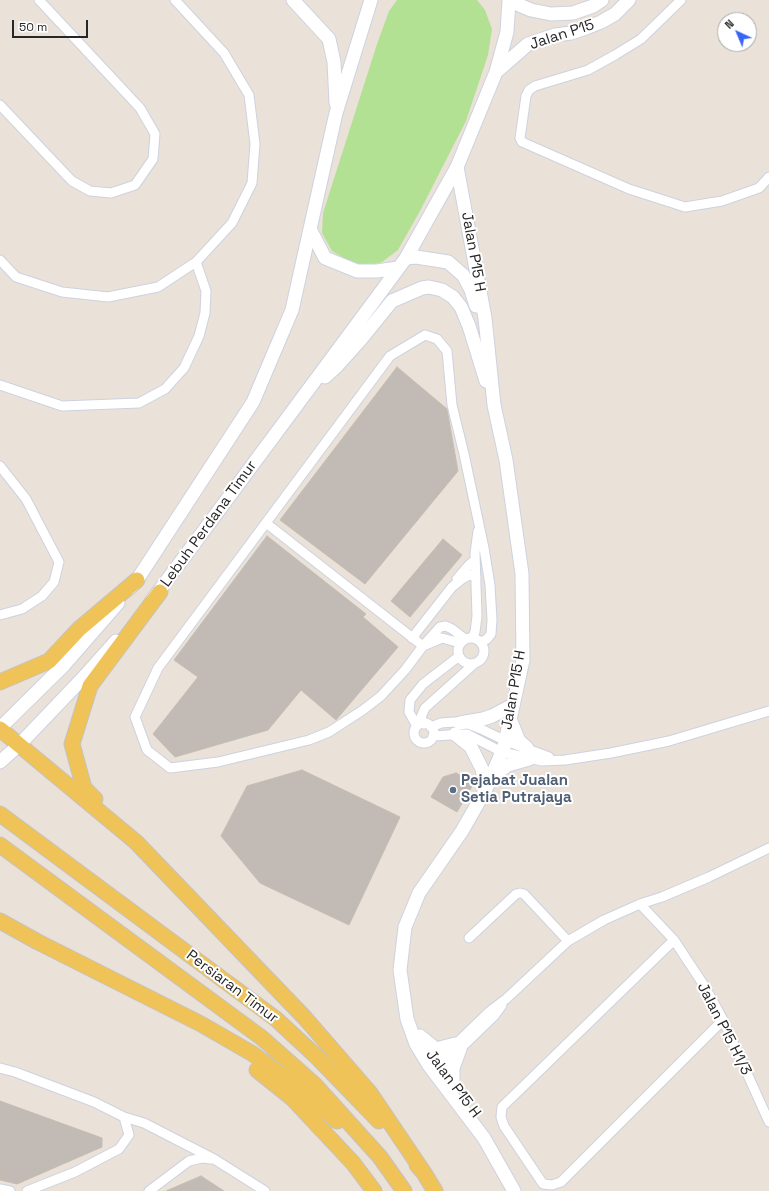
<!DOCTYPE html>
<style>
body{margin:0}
#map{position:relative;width:769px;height:1191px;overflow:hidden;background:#eae1d8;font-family:"Space Grotesk",sans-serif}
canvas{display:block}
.north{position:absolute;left:717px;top:12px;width:40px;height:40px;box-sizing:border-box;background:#fff;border:1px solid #a9a9a9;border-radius:50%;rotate:316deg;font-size:11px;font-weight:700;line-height:16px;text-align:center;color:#272727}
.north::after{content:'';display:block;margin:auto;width:14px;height:18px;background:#3765f8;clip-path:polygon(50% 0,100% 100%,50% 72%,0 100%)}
.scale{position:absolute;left:12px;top:20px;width:76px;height:18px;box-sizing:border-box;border:2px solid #272727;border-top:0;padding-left:5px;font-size:12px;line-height:14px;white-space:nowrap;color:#272727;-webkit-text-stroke:3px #fff;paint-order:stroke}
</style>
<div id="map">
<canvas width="769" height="1191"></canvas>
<div class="north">N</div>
<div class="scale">50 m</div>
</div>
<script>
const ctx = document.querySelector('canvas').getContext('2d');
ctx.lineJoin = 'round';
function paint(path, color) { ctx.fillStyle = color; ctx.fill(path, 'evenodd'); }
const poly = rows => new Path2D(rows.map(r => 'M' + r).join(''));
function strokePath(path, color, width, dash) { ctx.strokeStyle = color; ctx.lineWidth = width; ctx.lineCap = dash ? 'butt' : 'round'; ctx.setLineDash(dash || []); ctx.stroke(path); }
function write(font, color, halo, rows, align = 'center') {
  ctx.font = font + ' "Space Grotesk",sans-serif'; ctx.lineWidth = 4; ctx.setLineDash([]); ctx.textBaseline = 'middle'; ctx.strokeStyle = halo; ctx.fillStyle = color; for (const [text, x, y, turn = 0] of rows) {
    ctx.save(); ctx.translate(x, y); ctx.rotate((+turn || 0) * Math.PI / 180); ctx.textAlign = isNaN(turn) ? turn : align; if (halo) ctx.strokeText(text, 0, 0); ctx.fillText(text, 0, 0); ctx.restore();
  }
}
paint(poly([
 [397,0,477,0,485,10,492,29,488,55,466,121,420,211,398,250,382,262,361,267,349,261,332,251,322,233,323,213,377,44,389,11]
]), '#b2e194');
const building = poly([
 [397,367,447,409,458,471,365,584,280,520,397,367],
 [267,536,366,614,363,617,398,647,336,720,301,690,268,730,175,757,153,734,198,677,174,660,267,536],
 [443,539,462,555,410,617,391,601,443,539],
 [302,770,400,817,349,925,260,883,221,836,247,786,302,770],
 [456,773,474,783,457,812,431,797,443,777,456,773],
 [0,1101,102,1138,102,1147,17,1184,0,1180,0,1101],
 [201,1176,224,1191,166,1191,201,1176]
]);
paint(building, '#c2bbb5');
strokePath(building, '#c4bdb2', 1);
const street = poly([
 [681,0,641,39,615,55,588,70,535,86,529,90,526,96,520,138,522,142,629,189,685,207,722,201,759,188,769,177],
 [0,105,72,181,90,191,111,193,135,185,153,159,155,134,140,108,39,0],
 [0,260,16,277,62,292,108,297,158,287,196,262,232,223,252,183,255,144,249,95,224,53,175,0],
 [0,385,62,406,139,403,165,389,184,368,199,336,205,313,206,291,196,262],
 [0,466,26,499,59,562,54,582,42,596,22,609,0,615],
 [266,523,423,646,440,627,446,626,452,629,465,639],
 [457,579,469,565,475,560],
 '458 651a13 13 0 1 1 26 0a13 13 0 1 1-26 0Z',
 [412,638,452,587,462,579,469,575,476,577],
 [472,638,475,632,477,616,475,553,478,531],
 [460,643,442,638,423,646,405,670,381,696,363,710,329,732,309,740,218,762,170,768,147,750,135,717,158,668,390,356,425,335,437,339,447,351,452,405,464,454,484,548,490,585,492,620,491,634,487,639,481,642],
 '414 733a10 10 0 1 1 20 0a10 10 0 1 1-20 0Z',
 [424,724,421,717,425,708,474,664],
 [417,726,409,712,410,700,423,684,458,657],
 [431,727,441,723,454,722,466,723,481,729,506,741,549,757],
 [433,736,467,734,502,752,542,761,565,760,611,753,669,741,769,711],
 [640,904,674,940,705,987,723,1020,769,1122],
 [469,938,516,894,520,893,524,894,568,941],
 [674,940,502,1107,501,1117,504,1126,543,1184,552,1185,561,1182,723,1020],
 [0,1068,15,1072,94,1102,124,1117,129,1135,119,1149,75,1172,27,1191],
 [431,1068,490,1011,506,999,568,941,604,920,640,904,662,897,709,877,769,848],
 [435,1073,494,1016,502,1005],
 [124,1117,144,1123,214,1159,265,1191],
 [0,1189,10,1191],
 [149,1191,189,1161,202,1158,211,1159]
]);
const secondary = poly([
 [293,0,329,39,334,62,336,103],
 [371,0,336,113,310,229,325,258,357,271,377,271,398,268],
 [510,1,531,10,551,14,573,13,593,6,602,0],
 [496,72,528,44,555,35,571,33,586,28,601,22,615,14,629,0],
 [457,167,485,318,494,405,506,460,522,574,523,660,504,747,486,789,462,831,419,893,405,927,400,970,407,1019,416,1044,428,1064,484,1138,514,1191],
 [406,258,416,257,448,262,463,275,471,290,476,306],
 [325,377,337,366,362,338,392,301,422,288,429,287,442,290,453,297,461,307,469,326,486,381],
 [130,588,137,580,253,402,292,310,310,229],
 [153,599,406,258,457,167,496,72,507,32,509,0],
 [510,719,519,741,527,748],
 [460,723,483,719,492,716,513,705],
 [0,728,64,665,118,603],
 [455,734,471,747,482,769,486,789],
 [0,762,19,745,82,679,116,641],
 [493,779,501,770,508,765,529,759],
 [420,1036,436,1049,455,1044],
 [453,1083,453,1068,460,1049]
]);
const primary = poly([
 [0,682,49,661,79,629,137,580],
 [0,729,136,842,305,1018,370,1093,424,1173],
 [95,799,84,788,72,744,90,686,160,592],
 [0,814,276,1019,317,1057,379,1121],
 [0,845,262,1038,314,1084,380,1157,404,1191],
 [0,921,38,942,201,1024,253,1054,293,1084,337,1121],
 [257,1070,292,1098,353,1163,374,1191],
 [417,1165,424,1173,435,1191]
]);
strokePath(street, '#cdd2e0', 11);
strokePath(secondary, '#cdd2e0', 15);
strokePath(primary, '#c3c3c3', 17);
strokePath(street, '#fff', 9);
strokePath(secondary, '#fff', 13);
strokePath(primary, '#efc358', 15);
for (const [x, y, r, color] of [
 [453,790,4,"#5c6f8a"]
]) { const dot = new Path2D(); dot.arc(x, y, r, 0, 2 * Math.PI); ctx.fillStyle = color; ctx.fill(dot); strokePath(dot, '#fff', 1.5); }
write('15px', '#272727', '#fff', [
 ["Jalan P15",562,35,-18],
 ["Jalan P15 H",473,252,80],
 ["Lebuh Perdana Timur",209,524,-54],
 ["Jalan P15 H",514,690,-80],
 ["Persiaran Timur",232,987,37],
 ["Jalan P15 H1/3",724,1029,63],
 ["Jalan P15 H",453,1084,53]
]);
write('bold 15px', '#4e5e75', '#fff', [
 ["Pejabat Jualan",461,781],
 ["Setia Putrajaya",461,798]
], 'left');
</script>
